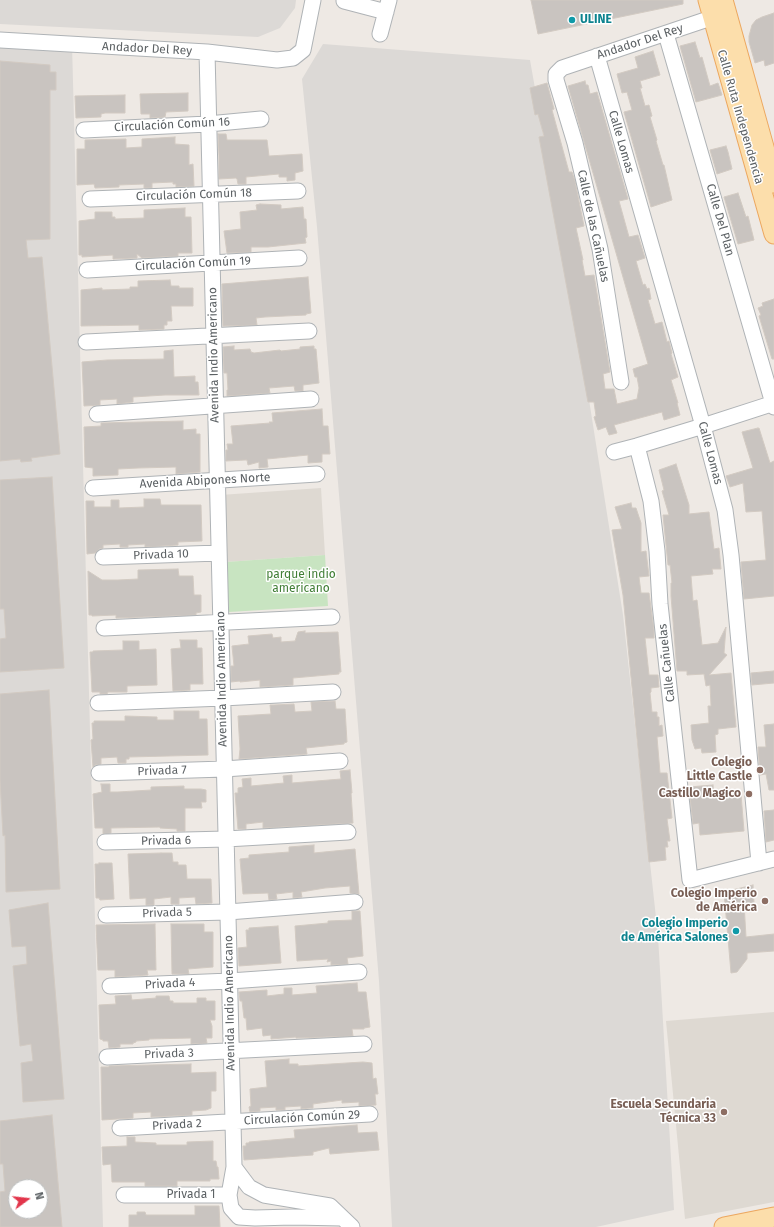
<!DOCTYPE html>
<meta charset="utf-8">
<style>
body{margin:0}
#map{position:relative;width:774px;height:1227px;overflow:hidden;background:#eee9e4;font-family:"Fira Sans",sans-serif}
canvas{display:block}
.north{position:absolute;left:8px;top:1179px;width:40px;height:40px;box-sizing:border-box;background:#fff;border:1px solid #bec0c1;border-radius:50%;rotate:75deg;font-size:11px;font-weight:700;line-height:16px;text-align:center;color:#5c6164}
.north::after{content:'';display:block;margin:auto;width:14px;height:18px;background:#e2354b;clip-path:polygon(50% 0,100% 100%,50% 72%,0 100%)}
</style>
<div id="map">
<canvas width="774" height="1227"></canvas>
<div class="north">N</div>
</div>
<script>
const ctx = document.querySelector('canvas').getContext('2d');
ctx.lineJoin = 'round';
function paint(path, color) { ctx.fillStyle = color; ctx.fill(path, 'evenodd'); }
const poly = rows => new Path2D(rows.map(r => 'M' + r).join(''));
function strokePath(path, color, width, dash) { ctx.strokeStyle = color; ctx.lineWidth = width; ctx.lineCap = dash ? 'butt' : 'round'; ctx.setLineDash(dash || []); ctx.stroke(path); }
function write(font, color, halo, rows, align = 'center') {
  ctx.font = font + ' "Fira Sans",sans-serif'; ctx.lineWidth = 3; ctx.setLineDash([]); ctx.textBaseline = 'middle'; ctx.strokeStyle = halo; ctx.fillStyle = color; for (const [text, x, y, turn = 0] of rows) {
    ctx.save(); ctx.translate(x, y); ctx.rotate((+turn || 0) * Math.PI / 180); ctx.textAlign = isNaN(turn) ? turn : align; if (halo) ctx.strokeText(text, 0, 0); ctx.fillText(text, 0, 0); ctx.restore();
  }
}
paint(poly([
 [0,0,296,0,295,8,280,28,258,37,0,24],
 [0,36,72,44,103,1227,0,1227],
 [16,1187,40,1187,40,1211,16,1211],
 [323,44,530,60,581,349,623,615,658,936,674,1210,596,1227,392,1227,379,981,317,227,302,79]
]), '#dcd9d6');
paint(poly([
 [321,488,325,555,226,562,220,495],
 [774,1012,774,1202,685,1219,666,1021]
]), '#ded9d2');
paint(poly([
 [325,555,328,606,229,612,226,562]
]), '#c8e4c1');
const building = poly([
 [531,0,683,0,683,4,538,34,531,0],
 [774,13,774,63,765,66,764,60,755,63,749,42,749,36,752,25,756,20,762,17,774,13],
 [695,42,700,58,702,57,710,86,718,83,722,95,696,102,680,46,695,42],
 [653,51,660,75,640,81,642,88,640,88,645,106,649,105,652,116,650,117,657,140,656,141,663,165,664,165,672,200,651,207,624,112,632,110,627,92,622,93,617,74,638,68,635,57,653,51],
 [0,61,50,65,50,72,56,72,56,90,50,90,50,239,26,240,28,258,42,257,60,454,31,458,32,461,21,462,20,459,0,461,0,61],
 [585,81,586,85,588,85,590,94,597,92,628,199,619,201,629,237,638,235,645,258,636,261,638,268,643,285,645,284,647,289,649,288,651,299,648,300,655,324,662,322,667,342,669,341,672,353,671,354,678,377,671,380,678,403,677,403,680,415,664,420,662,412,614,425,617,433,609,435,606,427,598,430,594,417,596,416,594,402,588,402,539,137,544,136,538,114,535,115,530,88,547,83,554,109,552,110,569,172,572,172,575,181,584,226,576,228,583,260,582,260,585,276,594,275,610,372,603,374,605,389,614,389,617,404,637,399,639,388,637,377,635,377,633,369,648,364,568,86,585,81],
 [188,93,188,111,166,112,165,117,150,118,150,114,141,114,140,94,188,93],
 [125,95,125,113,105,113,101,114,101,117,76,118,75,96,125,95],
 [218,134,226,134,227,140,267,140,269,156,302,154,303,171,295,173,295,180,287,181,287,177,279,177,279,174,246,177,246,184,238,184,237,179,236,178,219,179,219,157,218,134],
 [175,137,175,144,189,145,189,165,193,164,194,186,176,187,176,184,173,184,173,182,152,183,152,188,144,188,144,184,119,185,119,187,95,188,94,184,77,185,77,149,85,149,85,140,126,139,126,148,142,147,142,139,175,137],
 [726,146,728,152,732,169,717,174,710,150,726,146],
 [738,193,746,217,748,216,754,240,738,244,724,197,738,193],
 [260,204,281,205,281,209,303,207,304,219,306,219,307,237,305,238,306,243,268,247,251,247,251,252,227,253,224,231,241,229,240,212,257,210,256,205,260,204],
 [185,208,185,217,191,217,192,253,178,253,178,256,142,258,137,254,137,258,114,259,113,259,113,255,82,257,82,255,79,255,79,221,95,219,95,212,112,212,112,217,115,217,115,219,144,218,144,210,185,208],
 [308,277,311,313,306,314,306,315,265,317,256,318,257,325,223,326,222,284,308,277],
 [170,280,171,286,179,286,179,288,193,288,193,306,171,306,172,321,167,321,167,325,164,325,164,329,139,330,139,325,81,326,81,290,102,288,102,290,130,289,130,287,138,287,138,281,170,280],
 [774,299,774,359,772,359,759,316,761,315,758,308,763,306,762,303,774,299],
 [234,346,234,350,250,349,251,352,254,353,280,350,281,351,300,349,300,347,314,346,314,349,316,349,319,383,303,385,303,391,295,391,294,386,269,388,270,393,227,396,227,390,228,390,227,373,224,373,223,347,234,346],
 [173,350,174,377,195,376,195,382,198,382,199,395,165,395,133,397,133,402,117,404,117,399,100,400,100,405,84,406,82,362,107,360,164,359,164,351,173,350],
 [322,409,323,426,328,426,330,454,322,454,322,462,308,463,308,455,267,459,268,467,259,468,259,462,248,465,247,460,245,460,226,461,226,450,228,450,227,444,233,444,231,426,270,423,269,422,273,422,272,413,322,409],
 [183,421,183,430,196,429,196,434,200,434,200,472,176,474,176,467,138,468,118,469,118,475,93,476,93,468,85,467,84,427,101,426,101,423,183,421],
 [758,428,758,429,759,428,770,463,774,461,774,596,744,599,741,562,766,560,762,511,746,512,743,483,730,487,726,476,753,468,742,432,758,428],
 [676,464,689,505,689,514,709,512,714,549,719,548,721,569,712,569,713,574,691,576,693,601,697,600,702,645,718,643,726,627,724,653,727,655,709,675,731,673,736,727,718,729,718,734,715,735,716,752,702,753,701,748,695,749,692,740,691,725,709,723,708,706,711,706,711,705,710,685,706,686,704,674,687,675,687,671,677,671,671,596,671,583,672,583,670,565,668,565,663,515,669,515,662,491,664,490,659,470,676,464],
 [52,477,64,668,0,672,0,639,6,638,4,609,0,609,0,480,52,477],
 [144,499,160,499,161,505,201,505,202,541,178,542,178,545,145,547,145,544,128,545,128,547,120,547,120,544,103,545,103,548,99,549,95,553,87,554,86,501,94,501,94,507,111,507,111,500,119,500,119,508,144,507,144,499],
 [631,503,632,508,636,508,641,523,641,552,646,551,649,576,639,577,641,593,649,593,654,630,654,638,645,638,649,675,658,675,659,687,651,688,651,692,650,693,652,712,657,712,657,717,659,717,659,726,662,725,663,736,657,737,660,773,667,773,672,818,667,819,670,841,667,841,668,847,665,847,666,860,649,862,623,595,612,530,622,529,615,507,631,503],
 [178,569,179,576,193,576,194,595,201,595,201,612,196,613,196,615,116,618,116,615,92,616,92,615,89,615,88,571,102,580,118,580,138,579,138,570,178,569],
 [305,631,305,633,338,632,341,672,339,672,339,674,293,678,293,685,260,687,260,680,240,682,240,681,231,682,231,666,234,666,232,646,249,644,248,636,272,634,273,638,281,637,281,642,295,641,298,632,305,631],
 [180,640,197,640,197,648,202,648,203,684,190,684,190,690,173,691,171,649,181,648,180,640],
 [123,641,139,641,139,650,156,649,157,685,127,686,127,692,108,692,107,694,100,694,100,692,92,692,90,652,93,652,93,651,123,650,123,641],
 [774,671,774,683,752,685,751,673,774,671],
 [49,690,60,889,6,892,5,835,3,836,0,780,0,694,49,690],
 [335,701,336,709,345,709,347,742,344,743,344,744,306,748,307,754,239,759,240,749,238,716,271,714,270,705,274,705,294,704,295,712,312,711,311,702,335,701],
 [174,711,199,711,199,719,207,719,208,755,129,757,129,759,126,759,126,763,118,763,117,757,101,758,101,764,95,765,93,767,91,740,93,739,92,723,94,723,94,721,125,721,125,716,157,717,157,720,174,720,174,711],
 [774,724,774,790,769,790,766,774,760,775,758,747,766,747,764,725,774,724],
 [350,770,352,793,351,793,353,823,263,828,263,822,246,824,246,829,238,829,235,793,238,793,238,788,243,787,242,779,251,778,251,786,284,783,283,776,292,775,292,783,341,779,340,771,350,770],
 [101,784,110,784,110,792,118,792,151,790,151,787,184,786,184,789,201,789,206,790,206,802,201,802,202,808,185,808,185,831,177,831,177,829,160,828,160,827,111,828,111,833,103,834,103,828,95,828,93,794,102,792,101,784],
 [713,785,714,797,741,794,744,831,700,835,699,823,693,824,689,787,713,785],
 [774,810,774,840,766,842,764,811,774,810],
 [314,845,314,853,355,849,359,894,350,893,350,886,325,888,301,892,302,897,293,898,293,892,276,894,277,899,269,900,268,893,243,894,240,859,249,858,249,855,289,852,289,847,314,845],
 [161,853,172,853,173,862,178,862,178,865,186,865,187,879,211,879,212,903,196,904,195,897,179,898,179,904,171,904,171,897,154,899,154,905,146,905,146,898,130,899,128,854,161,853],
 [99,863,112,863,114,899,100,900,99,898,96,898,95,864,99,864,99,863],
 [753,885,754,903,744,903,746,937,774,934,774,951,747,953,747,959,737,972,731,973,724,892,753,885],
 [48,903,64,1099,23,1102,21,1063,33,1061,31,1044,20,1046,13,966,27,964,26,946,12,947,9,910,48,903],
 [352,911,360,911,363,956,347,958,348,964,331,965,331,961,327,962,328,959,297,961,295,926,328,923,328,921,352,920,352,911],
 [155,924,156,970,147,970,148,975,115,977,115,970,98,970,96,925,155,924],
 [171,924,204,924,204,932,213,932,213,967,188,969,189,974,172,974,171,924],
 [278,926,281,963,239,966,238,948,247,947,246,930,249,930,249,928,278,926],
 [357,983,358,992,366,992,370,1027,364,1028,364,1029,352,1029,353,1036,296,1038,296,1037,271,1039,271,1035,263,1036,262,1028,247,1030,246,1018,244,1018,242,1001,240,1001,239,992,267,990,267,996,284,994,284,988,292,988,292,995,317,993,316,986,357,983],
 [131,995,132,1000,156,998,156,996,169,996,170,1001,173,1001,173,1003,197,1003,197,998,206,998,206,1001,215,1001,215,1020,210,1020,212,1026,212,1038,206,1038,207,1043,191,1044,191,1038,149,1039,149,1040,136,1041,136,1042,133,1043,133,1044,120,1044,120,1047,109,1048,108,1041,103,1041,103,1040,100,1039,99,1005,116,1004,115,996,131,995],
 [289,1059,289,1064,298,1064,298,1066,363,1062,372,1063,373,1079,376,1078,378,1094,375,1094,376,1105,359,1106,359,1102,342,1103,342,1100,313,1104,313,1108,310,1108,301,1109,301,1106,285,1107,285,1110,276,1110,276,1107,260,1108,260,1111,250,1112,249,1107,251,1106,250,1089,267,1087,265,1061,289,1059],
 [191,1064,191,1073,216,1072,216,1091,211,1091,211,1108,206,1110,192,1111,192,1115,151,1117,151,1112,133,1113,133,1118,102,1120,101,1067,109,1067,109,1066,191,1064],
 [52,1115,62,1227,0,1227,0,1192,5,1191,3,1164,0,1164,0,1121,52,1115],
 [16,1187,40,1187,40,1211,16,1211,16,1187],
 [357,1125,358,1133,377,1132,379,1150,330,1154,329,1148,313,1152,313,1155,244,1160,243,1146,246,1146,246,1143,249,1143,249,1142,295,1138,294,1130,357,1125],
 [127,1137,135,1137,135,1142,156,1143,156,1145,187,1145,187,1142,213,1141,213,1161,216,1161,217,1167,218,1167,219,1179,210,1179,210,1181,177,1181,177,1186,145,1186,145,1182,112,1182,111,1164,103,1165,102,1147,127,1146,127,1137],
 [195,1206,219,1206,220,1227,129,1227,129,1215,137,1215,137,1212,145,1212,146,1215,195,1215,195,1206]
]);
paint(building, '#c9c4c0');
strokePath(building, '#d2cac2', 1);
const minor = poly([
 [344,1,386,12],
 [380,34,389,0],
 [666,34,774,407],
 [0,40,207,52,277,60,293,58,303,50,313,0],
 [207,52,233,1122,234,1167,229,1195,231,1208,239,1217,255,1218,293,1217,342,1218],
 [597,56,703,426,725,510,731,555,759,863],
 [84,130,208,124,261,119],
 [90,199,298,191],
 [87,270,299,258],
 [86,342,309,331],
 [621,382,600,249,575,143,556,80,556,74,562,68,723,14],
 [97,414,311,399],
 [637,446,651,501,657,551,660,604,690,880,774,859],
 [614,452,637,446,703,426,774,403],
 [93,488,317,474],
 [103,557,219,553],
 [104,628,332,617],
 [98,703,223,698,333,692],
 [99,773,224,769,340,761],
 [105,842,226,839,348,832],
 [106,915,228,912,355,902],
 [110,986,230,981,359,972],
 [107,1057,364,1044],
 [120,1128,370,1114],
 [234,1167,249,1187,264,1195,330,1206,352,1227],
 [124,1195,229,1195]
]);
const major = poly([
 [708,0,774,234],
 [723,0,774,183],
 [724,1227,774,1217]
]);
strokePath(minor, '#afb3b6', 17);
strokePath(major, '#eca75f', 21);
strokePath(minor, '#fff', 15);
strokePath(major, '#fcdeab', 19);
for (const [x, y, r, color] of [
 [572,20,4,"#0f9aa8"],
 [760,770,4,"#8d6e63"],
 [749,794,4,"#8d6e63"],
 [765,901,4,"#8d6e63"],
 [736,931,4,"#0f9aa8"],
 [724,1112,4,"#8d6e63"]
]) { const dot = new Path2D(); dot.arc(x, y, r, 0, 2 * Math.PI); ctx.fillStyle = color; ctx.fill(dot); strokePath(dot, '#fff', 1.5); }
write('bold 12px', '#0d838f', '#fff', [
 ["ULINE",580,20],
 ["Colegio Imperio",728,924,"right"],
 ["de América Salones",728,938,"right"]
], 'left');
write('12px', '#5c6164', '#fff', [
 ["Andador Del Rey",640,42,-18],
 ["Andador Del Rey",147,49,3],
 ["Calle Ruta Independencia",740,117,74],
 ["Circulación Común 16",172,125,-3],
 ["Calle Lomas",621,142,74],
 ["Circulación Común 18",194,195,-2],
 ["Calle Del Plan",720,220,74],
 ["Calle de las Cañuelas",593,226,78],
 ["Circulación Común 19",193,264,-3],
 ["Avenida Indio Americano",214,355,-91],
 ["Calle Lomas",710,453,75],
 ["Avenida Abipones Norte",205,481,-3],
 ["Privada 10",161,555,-2],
 ["Calle Cañuelas",667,663,-96],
 ["Avenida Indio Americano",222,679,-91],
 ["Privada 7",162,771,-2],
 ["Privada 6",166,841,-1],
 ["Privada 5",167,913,-2],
 ["Privada 4",170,984,-3],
 ["Avenida Indio Americano",230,1003,-91],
 ["Privada 3",169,1054,-2],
 ["Circulación Común 29",302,1118,-3],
 ["Privada 2",177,1125,-3],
 ["Privada 1",191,1195]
]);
write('12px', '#427f37', '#fff', [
 ["parque indio",301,575],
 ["americano",301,589]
]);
write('bold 12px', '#785e54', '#fff', [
 ["Colegio",752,763],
 ["Little Castle",752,777],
 ["Castillo Magico",741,794],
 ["Colegio Imperio",757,894],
 ["de América",757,908],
 ["Escuela Secundaria",716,1105],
 ["Técnica 33",716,1119]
], 'right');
</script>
